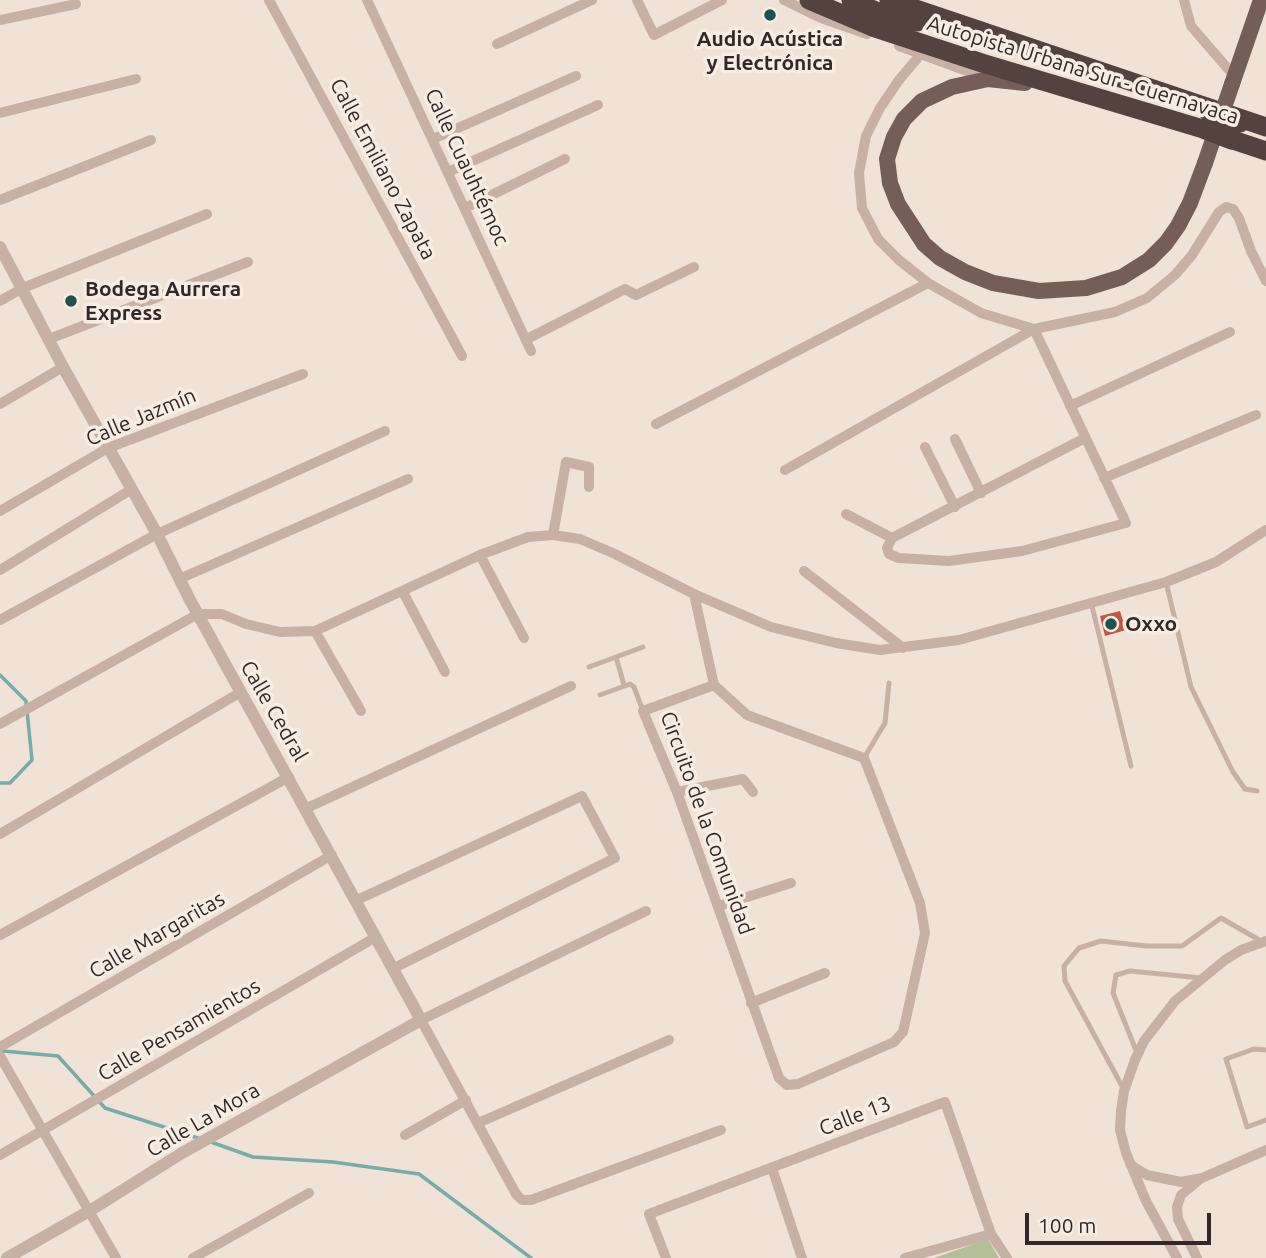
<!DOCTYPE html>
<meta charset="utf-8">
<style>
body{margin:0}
#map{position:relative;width:1266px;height:1258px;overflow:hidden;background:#f0e2d7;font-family:Ubuntu,sans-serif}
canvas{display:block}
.scale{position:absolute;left:1025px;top:1213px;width:186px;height:32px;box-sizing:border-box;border:4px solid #332825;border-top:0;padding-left:9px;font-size:21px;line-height:24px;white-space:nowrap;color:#332825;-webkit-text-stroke:5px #f8ede3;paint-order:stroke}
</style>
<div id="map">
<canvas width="1266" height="1258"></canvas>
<div class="scale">100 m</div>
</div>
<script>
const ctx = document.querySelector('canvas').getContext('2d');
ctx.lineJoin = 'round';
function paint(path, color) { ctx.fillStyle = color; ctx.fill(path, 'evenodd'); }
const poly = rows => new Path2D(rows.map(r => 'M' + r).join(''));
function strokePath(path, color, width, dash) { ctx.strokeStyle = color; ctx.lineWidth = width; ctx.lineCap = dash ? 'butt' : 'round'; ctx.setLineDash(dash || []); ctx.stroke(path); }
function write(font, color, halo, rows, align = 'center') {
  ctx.font = font + ' Ubuntu,sans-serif'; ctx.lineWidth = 7; ctx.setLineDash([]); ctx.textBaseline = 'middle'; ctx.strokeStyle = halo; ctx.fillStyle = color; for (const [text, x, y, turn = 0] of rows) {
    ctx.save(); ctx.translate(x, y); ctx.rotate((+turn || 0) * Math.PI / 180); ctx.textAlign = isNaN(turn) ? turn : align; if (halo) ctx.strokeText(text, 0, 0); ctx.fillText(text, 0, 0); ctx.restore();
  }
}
paint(poly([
 [988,1239,999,1258,934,1258]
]), '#b4be98');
strokePath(poly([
 [0,675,26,701,32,760,10,783,0,783],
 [1,1048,3,1051,58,1056,105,1108,201,1139],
 [211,1142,253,1157,333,1162,419,1174,531,1258]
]), '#77aca9', 3.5);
paint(poly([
 [1120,611,1126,630,1105,636,1100,616]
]), '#c25743');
strokePath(poly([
 [1166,582,1191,687,1233,772,1245,789,1257,791],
 [1091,602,1131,766],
 [616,657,624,685],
 [589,667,643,647],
 [600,695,630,684,634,687,643,711],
 [864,758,885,723,889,683],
 [1266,1050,1254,1049,1226,1059,1247,1127,1266,1120],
 [1137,1053,1113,993,1116,975,1130,971,1201,978],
 [1123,1088,1065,981,1064,966,1079,948,1101,941,1146,946,1182,946,1221,918,1261,941]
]), '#c7b1a4', 5);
strokePath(poly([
 [269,0,462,356],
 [367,0,531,351],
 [637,0,654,35,722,0],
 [784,0,821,18,867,34],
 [1184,0,1191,26,1235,77],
 [0,20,76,4],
 [497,44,592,0],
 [899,46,986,78],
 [921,54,899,80,880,108,866,136,859,173,862,208,878,239,899,260,928,283,981,313,1034,329,1115,312,1147,298,1175,275,1192,255,1219,212,1226,207,1233,209,1239,218,1251,251,1266,281],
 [0,113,136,79],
 [433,139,576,76],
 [448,172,598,105],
 [0,200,151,140],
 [465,208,565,159],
 [0,301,23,288,207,214],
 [49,339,248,262],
 [527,339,625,289,636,295,694,267],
 [0,404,63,367],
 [1070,406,1230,332],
 [656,424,928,283],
 [955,439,981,493],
 [925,447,955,507],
 [785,470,1034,329,1126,523,1022,551,949,561,899,558,889,554,887,548,892,538,1085,438],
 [1104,478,1256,415],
 [0,511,108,448,303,374],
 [846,514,892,538],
 [553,535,566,462,589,467,589,487],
 [480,555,524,638],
 [0,570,132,489],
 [804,571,903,648],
 [179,579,408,479],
 [403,592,445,672],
 [694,594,714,685],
 [0,620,157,534,385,431],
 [315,631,361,711],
 [714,685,747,715,864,758,920,903,925,933,903,1032,894,1042,798,1084,787,1085,779,1078,677,792,643,711,714,685],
 [0,724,198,614,222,614,246,624,280,632,315,631,480,555,528,537,553,535,580,539,615,554,694,594,771,627,836,643,880,650,959,640,1166,582,1216,562,1266,530],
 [677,792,743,779,753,792],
 [307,808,571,686],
 [0,834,241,692],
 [357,900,582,796,615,858,394,968],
 [719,906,791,883],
 [646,911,421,1020,516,1194,522,1200,531,1200,721,1130],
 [0,935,289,777],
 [751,1003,825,973],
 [0,1047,332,855],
 [0,1056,116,1258],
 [478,1123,669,1040],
 [405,1135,466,1100],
 [0,1155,376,937],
 [1132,1166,1147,1175,1181,1182,1202,1178,1266,1150],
 [772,1168,802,1258],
 [193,1258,309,1193],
 [666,1258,649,1214,945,1102,991,1234],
 [905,1258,991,1234,1007,1258],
 [1177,1258,1146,1201,1126,1153,1120,1130,1121,1111,1124,1091,1135,1060,1144,1041,1175,1001,1225,960,1241,950,1266,941],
 [1197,1258,1178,1219,1177,1207,1181,1195,1199,1180]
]), '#c7b1a4', 10);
strokePath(poly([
 [0,247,63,367,157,534,190,600,421,1020,182,1153,91,1210,7,1258]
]), '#c7b1a4', 12);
strokePath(poly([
 [1025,83,988,79,952,87,922,101,904,119,894,137,887,159,890,183,898,204,924,244,940,258,965,272,993,283,1039,291,1086,288,1122,277,1149,260,1166,243,1178,226,1190,203,1205,163],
 [1232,84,1261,0]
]), '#745e57', 16);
strokePath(poly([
 [851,0,878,12,917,22],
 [889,0,1266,127],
 [1218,135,1266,151]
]), '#53423d', 19);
strokePath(poly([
 [1205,163,1232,84]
]), '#745e57', 16);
strokePath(poly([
 [809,0,875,28,982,63,1203,129,1232,140],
 [1209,113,1240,123]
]), '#53423d', 19);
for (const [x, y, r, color] of [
 [770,15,7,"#1d5251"],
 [71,301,7,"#1d5251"],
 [1111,624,7,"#1d5251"]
]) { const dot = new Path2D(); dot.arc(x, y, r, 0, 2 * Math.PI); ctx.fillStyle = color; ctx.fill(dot); strokePath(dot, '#f8ede3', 2.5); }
write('bold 21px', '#332825', '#f8ede3', [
 ["Audio Acústica",770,39,"center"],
 ["y Electrónica",770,63,"center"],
 ["Bodega Aurrera",85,289],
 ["Express",85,313],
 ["Oxxo",1125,624]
], 'left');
write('21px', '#332825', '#f8ede3', [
 ["Autopista Urbana Sur - Cuernavaca",1083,70,17],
 ["Calle Cuauhtémoc",467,167,65],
 ["Calle Emiliano Zapata",383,169,62],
 ["Calle Jazmín",141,417,-23],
 ["Calle Cedral",274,711,60],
 ["Circuito de la Comunidad",707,823,70],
 ["Calle Margaritas",157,935,-30],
 ["Calle Pensamientos",179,1030,-30],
 ["Calle 13",855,1116,-21],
 ["Calle La Mora",203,1120,-30]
]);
</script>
